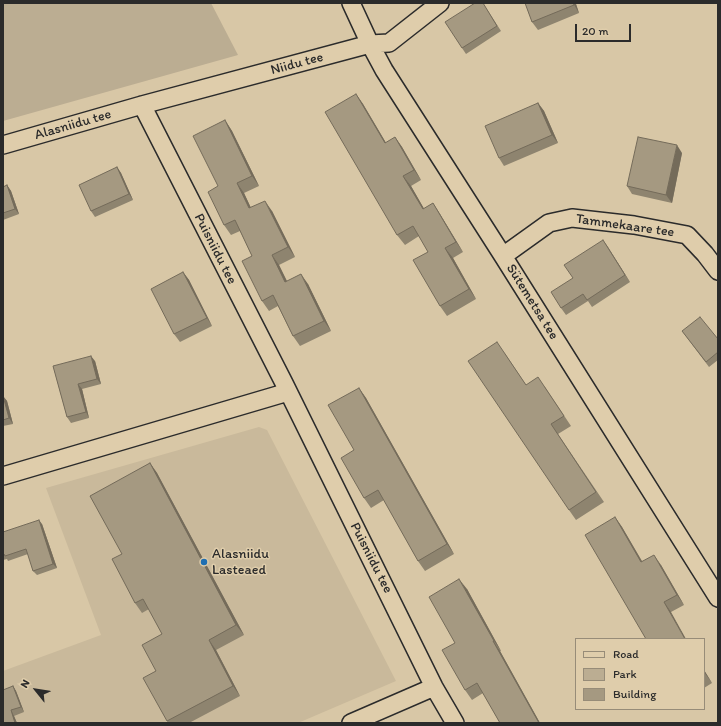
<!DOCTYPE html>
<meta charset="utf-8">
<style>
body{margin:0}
#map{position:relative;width:721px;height:726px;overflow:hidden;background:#d8c7a6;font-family:Itim,sans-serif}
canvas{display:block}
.frame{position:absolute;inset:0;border:4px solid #2b2b2b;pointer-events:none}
.legend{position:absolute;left:575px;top:638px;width:130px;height:72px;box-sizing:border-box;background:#dfcdab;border:1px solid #978c78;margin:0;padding:5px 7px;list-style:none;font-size:12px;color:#2b2b2b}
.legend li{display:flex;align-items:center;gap:8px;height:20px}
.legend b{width:20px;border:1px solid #978c78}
.north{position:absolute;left:16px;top:670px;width:40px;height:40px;-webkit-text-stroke:3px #dfcdab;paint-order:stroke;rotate:300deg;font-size:11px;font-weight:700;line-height:16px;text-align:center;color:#2b2b2b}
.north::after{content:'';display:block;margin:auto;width:14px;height:18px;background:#2b2b2b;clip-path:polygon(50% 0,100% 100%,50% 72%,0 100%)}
.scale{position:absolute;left:575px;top:24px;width:56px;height:18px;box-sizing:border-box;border:2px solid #2b2b2b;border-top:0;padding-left:5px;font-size:12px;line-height:14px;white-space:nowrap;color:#2b2b2b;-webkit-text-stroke:3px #dfcdab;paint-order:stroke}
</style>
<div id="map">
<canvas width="721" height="726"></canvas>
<div class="frame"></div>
<ul class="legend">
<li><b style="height:5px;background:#dfcdab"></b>Road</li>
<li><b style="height:11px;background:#bbad92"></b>Park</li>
<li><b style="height:11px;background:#a59981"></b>Building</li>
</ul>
<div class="north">N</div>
<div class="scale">20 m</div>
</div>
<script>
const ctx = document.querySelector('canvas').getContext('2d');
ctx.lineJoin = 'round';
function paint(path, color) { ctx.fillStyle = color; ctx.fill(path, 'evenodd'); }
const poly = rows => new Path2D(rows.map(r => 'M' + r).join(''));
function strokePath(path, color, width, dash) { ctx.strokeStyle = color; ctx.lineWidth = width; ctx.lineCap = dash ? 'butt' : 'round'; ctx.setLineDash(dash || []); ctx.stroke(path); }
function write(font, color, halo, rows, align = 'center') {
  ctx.font = font + ' Itim,sans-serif'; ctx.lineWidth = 3; ctx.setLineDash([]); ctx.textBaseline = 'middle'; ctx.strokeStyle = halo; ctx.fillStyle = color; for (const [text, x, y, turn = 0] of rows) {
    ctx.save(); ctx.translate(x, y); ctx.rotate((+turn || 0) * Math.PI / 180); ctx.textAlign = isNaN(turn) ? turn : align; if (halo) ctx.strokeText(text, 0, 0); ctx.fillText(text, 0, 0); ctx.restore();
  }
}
paint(poly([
 [259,427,267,430,396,681,298,723,3,723,3,671,101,635,46,488]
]), '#c9b99b');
paint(poly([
 [3,3,211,3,238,55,3,121]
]), '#bbad92');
const minor = poly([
 [351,3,370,44,384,70,503,256,718,598],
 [142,105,284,383,434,687,455,723],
 [3,145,142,105,370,44,389,43,440,3],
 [503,256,549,223,572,218,634,225,687,235,705,254,718,271],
 [3,476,288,392],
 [351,723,434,687]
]);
strokePath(minor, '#2b2b2b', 20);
strokePath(minor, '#dfcdab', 17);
paint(poly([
 [483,3,501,31,466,54,462,48],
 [525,3,579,3,576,4,579,13,538,30,532,22],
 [356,94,363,104,386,143,395,137,402,147,421,180,411,186,424,209,433,203,440,214,463,252,453,258,476,299,447,316,440,306,428,252,419,236,405,245,397,235],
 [538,103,544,111,558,143,504,166,499,158],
 [225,120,232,131,259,186,244,193,251,208,272,211,295,257,279,265,287,281,308,284,331,331,300,346,293,336,278,306,269,311,262,301,252,256,240,231,231,235,224,225,218,186],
 [682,153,672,203,632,194,627,186],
 [117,167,121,173,133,200,95,217,91,211],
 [7,185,11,191,19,214,3,220,3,187],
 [603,240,630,282,592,307,588,301,566,315,561,308,573,278],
 [183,272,189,280,212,326,180,342,174,334],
 [682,331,718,339,718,360,709,367],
 [504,352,526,385,545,387,571,426,558,434,604,502,576,520,569,510],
 [95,361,101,384,82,389,89,418,71,423,67,417,53,366],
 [359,388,366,398,454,554,425,571,418,561,384,500,371,508,364,498,354,450],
 [3,396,7,401,13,424,3,426],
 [150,463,157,473,244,635,216,650,240,696,189,723,168,723,167,721,156,671,162,634,149,609,142,613,135,603,122,554],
 [615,517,622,527,642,561,661,565,684,605,671,612,646,639],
 [42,524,57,568,37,575,33,571,28,554,8,561,7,559,3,560,3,532],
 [467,589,501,651,500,651,540,723,500,723,483,693,472,700,465,690,455,643],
 [704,670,712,683,704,688],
 [13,686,16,691,24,712,14,716,17,723,3,723]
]), '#8e846f');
paint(poly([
 [573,3,575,3,576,4,579,13],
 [356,94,363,104,392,153,385,143],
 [538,103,544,111,558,143,552,135],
 [225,120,232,131,259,186,252,176],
 [395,137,402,147,421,180,414,170],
 [677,145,682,153,672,203,666,195],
 [117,167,121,173,133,200,129,194],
 [403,176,411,186,430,219,423,209],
 [237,183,244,193,256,219,249,208],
 [7,185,11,191,19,214,15,209],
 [265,201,272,211,295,257,288,247],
 [433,203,440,214,463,252,456,242],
 [603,240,608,247,630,282,625,275],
 [445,248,453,258,476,299,469,289],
 [272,255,279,265,292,292,285,282],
 [183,272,189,280,212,326,207,318],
 [301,274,308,284,331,331,324,321],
 [91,356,95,361,101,384,97,379],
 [78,384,82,389,89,418,86,412],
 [359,388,366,398,454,554,447,544],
 [3,396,7,401,13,424,9,418],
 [150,463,157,473,244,635,236,625],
 [615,517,622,527,648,572,641,562],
 [39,520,42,524,57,568,53,564],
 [654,555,661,565,684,605,677,595],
 [459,579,467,589,501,651,494,641],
 [664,602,671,612,686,639,685,639],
 [209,640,216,650,240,696,233,686],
 [493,641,500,651,540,723,539,723],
 [704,670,712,683,704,672],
 [13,686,16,691,24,712,21,707],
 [11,710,14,716,17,723,15,723]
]), '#746b5a');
const building = poly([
 [475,3,483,3,497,26,462,48,445,22,475,3],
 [525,3,573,3,574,5,532,22,525,3],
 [356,94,385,143,395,137,414,170,403,176,423,209,433,203,456,242,445,248,469,289,440,306,413,260,428,252,413,226,397,235,325,112,356,94],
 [538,103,552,135,499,158,485,126,538,103],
 [225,120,252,176,237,183,249,208,265,201,288,247,272,255,285,282,301,274,324,321,293,336,273,295,262,301,242,261,252,256,235,220,224,225,208,192,218,186,193,136,225,120],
 [638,137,677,145,666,195,627,186,638,137],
 [117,167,129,194,91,211,79,185,117,167],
 [7,185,15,209,3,213,3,187,7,185],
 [603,240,625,275,587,300,583,294,561,308,551,292,573,278,564,265,603,240],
 [183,272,207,318,174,334,151,289,183,272],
 [700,317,718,339,718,352,706,362,682,331,700,317],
 [497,342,526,385,538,377,564,416,551,424,596,492,569,510,468,361,497,342],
 [91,356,97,379,78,384,86,412,67,417,53,366,91,356],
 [359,388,447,544,418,561,378,490,364,498,341,458,354,450,328,405,359,388],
 [3,396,9,418,3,420,3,396],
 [150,463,236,625,209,640,233,686,167,721,143,678,156,671,142,645,162,634,143,599,135,603,112,559,122,554,90,496,150,463],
 [615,517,641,562,654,555,677,595,664,602,685,639,646,639,585,535,615,517],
 [39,520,53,564,33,571,26,549,5,556,4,554,3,555,3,532,39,520],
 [459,579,494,641,493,641,539,723,500,723,477,683,465,690,442,650,455,643,429,597,459,579],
 [13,686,21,707,11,710,15,723,3,723,3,690,13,686]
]);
paint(building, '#a59981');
strokePath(building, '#746b5a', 1);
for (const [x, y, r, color] of [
 [204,562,4,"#1f6fb2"]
]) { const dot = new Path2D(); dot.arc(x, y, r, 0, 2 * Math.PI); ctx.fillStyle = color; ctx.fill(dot); strokePath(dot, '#dfcdab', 1.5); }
write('14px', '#2b2b2b', '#dfcdab', [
 ["Niidu tee",297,64,-15],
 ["Alasniidu tee",73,125,-16],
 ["Tammekaare tee",625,226,8],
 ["Puisniidu tee",215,249,63],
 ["Sütemetsa tee",532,302,58],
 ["Puisniidu tee",371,558,63]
]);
write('14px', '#2b2b2b', '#dfcdab', [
 ["Alasniidu",212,554],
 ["Lasteaed",212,570]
], 'left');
</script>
